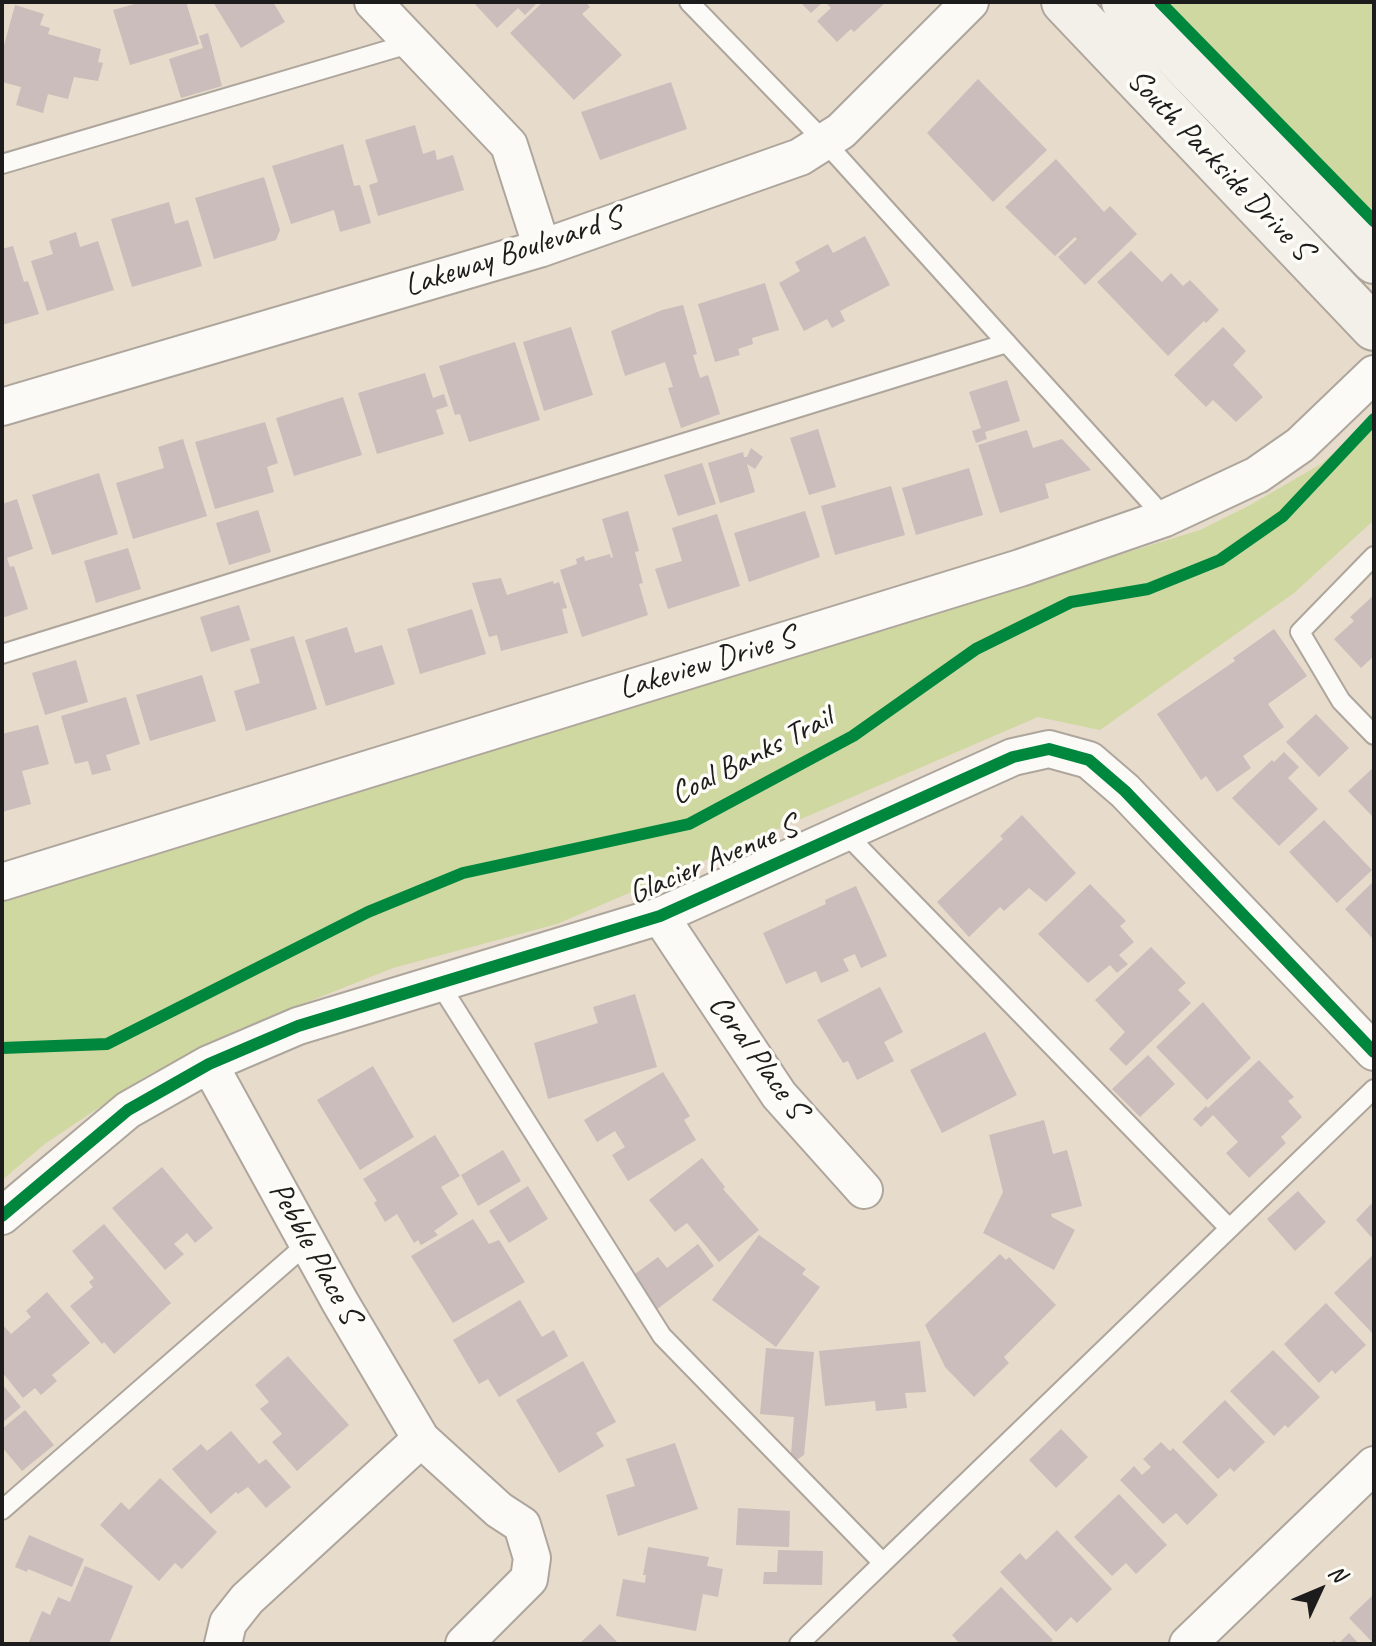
<!DOCTYPE html>
<style>
body{margin:0}
#map{position:relative;width:1376px;height:1646px;overflow:hidden;background:#e7dbcb;font-family:Caveat,sans-serif}
canvas{display:block}
.frame{position:absolute;inset:0;border:4px solid #1c1c1c;pointer-events:none}
.north{position:absolute;left:1280px;top:1550px;width:80px;height:80px;-webkit-text-stroke:6px #fdfcf7;paint-order:stroke;rotate:46deg;font-size:22px;font-weight:700;line-height:32px;text-align:center;color:#1c1c1c}
.north::after{content:'';display:block;margin:auto;width:28px;height:36px;background:#1c1c1c;clip-path:polygon(50% 0,100% 100%,50% 72%,0 100%)}
</style>
<div id="map">
<canvas width="1376" height="1646"></canvas>
<div class="frame"></div>
<div class="north">N</div>
</div>
<script>
const ctx = document.querySelector('canvas').getContext('2d');
ctx.lineJoin = 'round';
function paint(path, color) { ctx.fillStyle = color; ctx.fill(path, 'evenodd'); }
const poly = rows => new Path2D(rows.map(r => 'M' + r).join(''));
function strokePath(path, color, width, dash) { ctx.strokeStyle = color; ctx.lineWidth = width; ctx.lineCap = dash ? 'butt' : 'round'; ctx.setLineDash(dash || []); ctx.stroke(path); }
function write(font, color, halo, rows, align = 'center') {
  ctx.font = font + ' Caveat,sans-serif'; ctx.lineWidth = 7; ctx.setLineDash([]); ctx.textBaseline = 'middle'; ctx.strokeStyle = halo; ctx.fillStyle = color; for (const [text, x, y, turn = 0] of rows) {
    ctx.save(); ctx.translate(x, y); ctx.rotate((+turn || 0) * Math.PI / 180); ctx.textAlign = isNaN(turn) ? turn : align; if (halo) ctx.strokeText(text, 0, 0); ctx.fillText(text, 0, 0); ctx.restore();
  }
}
paint(poly([
 [1160,2,1374,2,1374,227],
 [1374,417,1374,520,1294,593,1100,730,1038,717,557,924,393,968,237,1030,148,1075,46,1143,2,1180,2,897,1200,530,1252,504,1321,464]
]), '#cfd8a0');
paint(poly([
 [142,2,186,2,199,44,130,65,113,10],
 [213,2,273,2,285,22,241,48],
 [473,2,538,2,525,15,518,8,497,28],
 [543,2,585,2,590,7,582,14,622,55,574,100,510,33],
 [800,2,823,2,811,13],
 [825,2,886,2,854,32,851,29,837,42,817,21,831,8],
 [15,5,44,14,40,25,50,28,48,34,101,49,98,62,103,63,98,81,74,77,68,99,48,94,43,113,16,105,21,87,2,82,2,53],
 [208,33,222,86,181,98,169,59,203,48,199,36],
 [978,79,1047,150,993,202,927,133],
 [671,82,687,129,600,160,581,112],
 [415,125,423,154,435,150,437,160,453,155,464,190,378,216,369,185,378,182,365,140],
 [343,144,354,186,360,185,371,223,340,232,334,210,291,224,272,166],
 [1056,159,1104,212,1110,206,1137,234,1085,285,1058,257,1077,239,1075,237,1055,256,1005,207],
 [264,177,280,230,276,240,214,259,195,198],
 [169,202,175,224,188,220,202,266,132,287,111,219],
 [76,232,80,247,98,241,114,290,47,311,31,261,53,254,49,241],
 [865,236,890,285,840,311,845,321,832,328,827,319,804,331,779,283,800,271,795,262,828,244,833,253],
 [13,246,24,282,28,281,39,314,2,325,2,249],
 [1131,251,1162,282,1171,273,1183,286,1190,280,1219,310,1206,323,1204,321,1168,356,1097,282],
 [765,283,779,330,752,338,753,344,738,349,740,355,715,362,698,304],
 [683,305,697,354,693,355,700,378,708,375,720,414,681,428,668,388,673,387,665,362,625,376,611,331,662,310],
 [571,327,593,395,544,411,523,342],
 [1223,327,1246,351,1233,365,1263,397,1236,422,1213,400,1206,407,1174,375],
 [515,342,540,420,469,442,460,414,455,415,439,366],
 [425,373,433,398,444,394,448,406,436,410,444,434,377,454,358,393],
 [1007,380,1020,421,985,432,987,439,976,443,972,431,981,428,969,392],
 [343,397,362,455,294,476,276,418],
 [265,422,278,463,267,467,274,492,215,509,195,442],
 [818,429,836,487,809,495,790,438],
 [1027,430,1033,448,1062,439,1091,470,1045,484,1049,498,1000,513,978,445],
 [183,439,207,516,133,539,116,483,164,468,158,447],
 [751,448,763,457,755,469,747,464,755,492,720,503,708,463,743,452,744,457,747,457],
 [702,463,716,504,678,516,664,475],
 [969,468,983,515,916,535,902,488],
 [99,473,118,534,52,555,32,495],
 [891,486,905,535,835,555,821,506],
 [17,499,33,549,7,558,10,567,14,566,28,609,2,618,2,504],
 [258,510,271,552,229,565,216,523],
 [628,511,639,551,635,552,643,583,639,584,648,615,582,637,560,570,577,564,576,559,584,556,585,561,610,554,611,558,613,557,602,519],
 [805,511,820,557,749,582,734,533],
 [717,514,740,586,668,609,655,569,682,561,672,528],
 [128,548,141,589,96,603,84,561],
 [501,578,507,595,553,581,554,584,559,582,567,608,562,609,568,633,501,651,497,635,489,637,472,583],
 [1374,595,1374,656,1361,668,1334,639,1354,621,1350,617],
 [239,605,250,640,211,652,200,617],
 [472,609,486,654,420,674,407,629],
 [347,627,355,653,382,645,395,684,326,706,305,640],
 [1274,629,1307,676,1268,704,1284,727,1243,756,1251,768,1217,792,1206,776,1201,780,1157,714,1235,661,1233,658],
 [294,636,317,709,246,731,234,691,260,683,250,649],
 [76,660,88,702,45,715,32,673],
 [202,675,216,721,150,741,136,695],
 [126,697,140,744,106,755,111,770,92,775,88,761,75,764,61,716],
 [1316,714,1349,748,1319,777,1286,742],
 [38,725,49,764,22,771,31,804,2,812,2,734],
 [1284,752,1299,767,1288,778,1318,809,1279,846,1232,798,1272,760,1274,762],
 [1374,767,1374,818,1348,791],
 [1022,815,1076,873,1046,902,1029,888,1004,911,1000,907,969,937,937,902,1003,839,1000,836],
 [1324,820,1372,870,1337,903,1289,852],
 [1374,881,1374,940,1345,909],
 [1090,884,1126,921,1120,926,1134,942,1119,955,1128,964,1117,973,1110,965,1088,983,1038,934],
 [856,886,887,956,861,968,855,954,843,959,849,971,821,983,816,971,786,984,763,933,826,904,825,900],
 [1151,947,1186,983,1178,990,1191,1003,1126,1066,1109,1049,1125,1032,1095,1000],
 [880,987,903,1032,884,1042,894,1061,857,1080,848,1061,843,1063,817,1020],
 [635,994,657,1067,548,1099,534,1043,598,1023,593,1007],
 [1203,1002,1251,1058,1207,1100,1156,1047],
 [985,1032,1017,1095,942,1133,910,1070],
 [1148,1055,1175,1084,1140,1117,1112,1089],
 [1259,1060,1294,1097,1288,1101,1302,1117,1281,1137,1286,1143,1249,1178,1226,1153,1238,1142,1213,1115,1201,1127,1193,1119,1206,1106,1208,1108],
 [373,1066,414,1137,360,1170,317,1100],
 [663,1072,690,1116,684,1120,696,1140,628,1181,612,1155,625,1147,615,1131,597,1142,584,1120],
 [1044,1120,1053,1154,1067,1150,1082,1206,1051,1214,1052,1217,1075,1230,1054,1270,983,1233,1003,1192,989,1135],
 [435,1135,460,1176,441,1187,458,1214,434,1231,438,1235,421,1245,418,1240,414,1243,397,1214,385,1222,374,1203,377,1201,363,1179],
 [503,1150,521,1181,478,1206,461,1175],
 [702,1158,725,1187,723,1189,759,1230,719,1262,687,1223,675,1232,649,1200],
 [162,1167,213,1228,195,1243,187,1233,174,1244,184,1254,165,1270,112,1208],
 [528,1186,548,1219,509,1243,489,1211],
 [1298,1191,1326,1222,1295,1251,1267,1219],
 [1371,1204,1374,1207,1374,1240,1356,1220],
 [473,1219,489,1244,499,1240,525,1282,453,1323,411,1256],
 [104,1224,171,1303,114,1354,104,1342,102,1344,70,1306,93,1287,89,1282,94,1278,72,1251],
 [759,1235,806,1269,802,1274,820,1287,776,1347,712,1300],
 [698,1244,714,1266,656,1310,631,1277,658,1257,667,1268],
 [1000,1254,1006,1260,1009,1257,1056,1305,1004,1357,1009,1363,974,1397,945,1367,925,1325],
 [1374,1254,1374,1335,1334,1293],
 [47,1292,90,1343,52,1375,57,1381,41,1395,35,1388,23,1398,2,1372,2,1324,11,1334,31,1317,26,1311],
 [520,1300,542,1337,554,1330,568,1356,499,1397,488,1379,479,1384,453,1340],
 [1326,1303,1366,1345,1335,1374,1332,1370,1319,1383,1284,1344],
 [920,1341,926,1392,905,1393,907,1408,876,1411,875,1401,825,1406,819,1351],
 [766,1348,814,1352,804,1455,795,1461,791,1454,794,1417,760,1414],
 [1273,1350,1320,1397,1288,1428,1285,1425,1274,1436,1230,1391],
 [288,1356,349,1425,297,1471,272,1442,282,1434,260,1409,269,1402,255,1385],
 [583,1361,616,1422,596,1433,604,1446,559,1473,516,1400],
 [2,1384,21,1407,2,1423],
 [1225,1400,1265,1442,1234,1472,1230,1468,1218,1479,1182,1442],
 [25,1410,54,1445,22,1471,2,1447,2,1429],
 [1061,1429,1088,1457,1056,1488,1029,1460],
 [231,1431,259,1464,266,1459,291,1487,266,1508,248,1487,238,1494,236,1492,211,1514,172,1469,201,1444,207,1451],
 [1161,1442,1170,1451,1173,1448,1218,1495,1187,1525,1176,1513,1163,1524,1120,1480,1134,1466,1142,1475,1151,1467,1143,1459],
 [675,1443,698,1509,618,1536,606,1495,635,1486,626,1459],
 [160,1478,217,1532,182,1569,175,1563,159,1581,100,1525,121,1502,129,1510],
 [1119,1494,1167,1545,1136,1574,1126,1563,1112,1576,1074,1537],
 [738,1508,790,1511,789,1547,736,1545],
 [1057,1530,1112,1589,1077,1623,1071,1617,1056,1632,1000,1572,1020,1553,1026,1560],
 [29,1535,84,1559,72,1587,28,1569,27,1572,15,1567],
 [648,1547,709,1557,707,1566,723,1569,718,1597,703,1594,696,1631,616,1616,623,1579,645,1583,646,1575,643,1575],
 [778,1550,823,1551,822,1585,763,1584,764,1572,777,1572],
 [85,1566,133,1586,109,1644,28,1644,42,1611,50,1615,58,1597,70,1602],
 [1001,1587,1053,1640,1049,1644,960,1644,952,1635],
 [1374,1594,1374,1644,1349,1618],
 [600,1624,619,1644,579,1644],
 [1349,1633,1359,1644,1330,1644,1334,1640,1338,1644]
]), '#cabdbc');
const lane = poly([
 [689,2,824,141,1165,518],
 [2,164,412,43],
 [1374,556,1300,632,1341,701,1374,735],
 [2,654,1007,343],
 [845,833,1229,1228],
 [439,983,662,1336,883,1563],
 [2,1510,308,1243],
 [799,1644,1374,1089]
]);
const street = poly([
 [373,2,509,145,542,248],
 [2,407,542,248,800,157,841,131,970,2],
 [2,882,1020,568,1165,518,1257,475,1300,445,1374,374],
 [660,916,779,1095,864,1190],
 [209,1064,340,1302,421,1439,499,1510,522,1525,532,1558,529,1579,464,1644],
 [2,1216,128,1110,209,1064,298,1026,660,916,1013,757,1049,749,1089,760,1125,791,1374,1052],
 [223,1644,228,1623,247,1599,421,1439],
 [1188,1644,1374,1465]
]);
const secondary = poly([
 [1064,2,1374,328],
 [1124,2,1374,261]
]);
strokePath(lane, '#aea69c', 22);
strokePath(street, '#aea69c', 40);
strokePath(secondary, '#aea69c', 48);
strokePath(lane, '#fbfaf7', 18);
strokePath(street, '#fbfaf7', 36);
strokePath(secondary, '#f3efe9', 44);
strokePath(poly([
 [1160,2,1374,221],
 [2,1048,107,1044,368,912,463,873,689,824,853,736,976,649,1071,602,1148,589,1220,560,1283,516,1374,419],
 [2,1216,128,1110,209,1064,298,1026,660,916,1013,757,1049,749,1089,760,1125,791,1374,1052]
]), '#00873e', 12);
write('32px', '#1c1c1c', '#fdfcf7', [
 ["South Parkside Drive S",1219,165,46],
 ["Lakeway Boulevard S",513,253,-18],
 ["Lakeview Drive S",707,664,-17],
 ["Coal Banks Trail",752,757,-27],
 ["Glacier Avenue S",713,861,-23],
 ["Coral Place S",757,1057,54],
 ["Pebble Place S",314,1253,61]
]);
</script>
